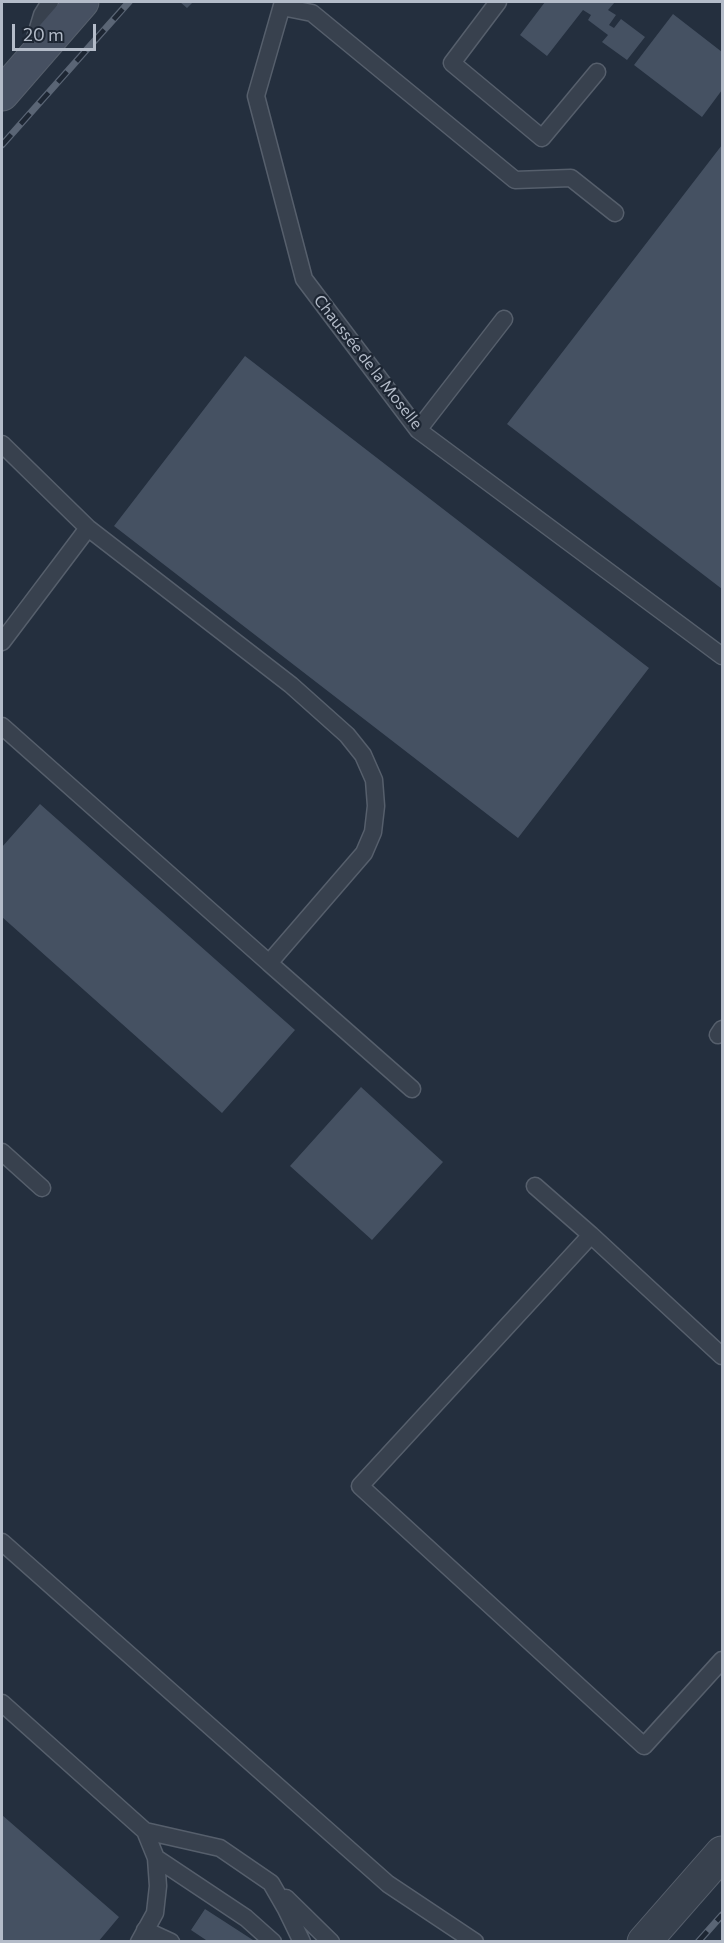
<!DOCTYPE html>
<meta charset="utf-8">
<style>
body{margin:0}
#map{position:relative;width:724px;height:1943px;overflow:hidden;background:#242f3e;font-family:Commissioner,sans-serif}
canvas{display:block}
.frame{position:absolute;inset:0;border:3px solid #b4bcc9;pointer-events:none}
.scale{position:absolute;left:12px;top:24px;width:84px;height:27px;box-sizing:border-box;border:3px solid #b4bcc9;border-top:0;padding-left:8px;font-size:18px;line-height:21px;white-space:nowrap;color:#b4bcc9;-webkit-text-stroke:4px #1d2633;paint-order:stroke}
</style>
<div id="map">
<canvas width="724" height="1943"></canvas>
<div class="frame"></div>
<div class="scale">20 m</div>
</div>
<script>
const ctx = document.querySelector('canvas').getContext('2d');
ctx.lineJoin = 'round';
function paint(path, color) { ctx.fillStyle = color; ctx.fill(path, 'evenodd'); }
const poly = rows => new Path2D(rows.map(r => 'M' + r).join(''));
function strokePath(path, color, width, dash) { ctx.strokeStyle = color; ctx.lineWidth = width; ctx.lineCap = dash ? 'butt' : 'round'; ctx.setLineDash(dash || []); ctx.stroke(path); }
function write(font, color, halo, rows, align = 'center') {
  ctx.font = font + ' Commissioner,sans-serif'; ctx.lineWidth = 4.5; ctx.setLineDash([]); ctx.textBaseline = 'middle'; ctx.strokeStyle = halo; ctx.fillStyle = color; for (const [text, x, y, turn = 0] of rows) {
    ctx.save(); ctx.translate(x, y); ctx.rotate((+turn || 0) * Math.PI / 180); ctx.textAlign = isNaN(turn) ? turn : align; if (halo) ctx.strokeText(text, 0, 0); ctx.fillText(text, 0, 0); ctx.restore();
  }
}
paint(poly([
 [180,2,193,2,187,8],
 [545,2,615,2,608,10,616,15,609,25,614,28,621,19,645,37,627,60,602,42,608,35,588,20,591,15,583,10,547,56,520,35],
 [673,14,722,52,722,90,702,117,634,65],
 [722,145,722,589,507,424],
 [245,356,649,668,518,838,114,526],
 [40,804,295,1030,222,1113,2,917,2,847],
 [361,1087,443,1162,372,1240,290,1166],
 [2,1815,119,1917,98,1942,2,1942],
 [205,1909,256,1942,209,1942,191,1930]
]), '#455162');
const service = poly([
 [283,2,256,96,304,279,418,430,722,656],
 [498,2,452,63,542,138,597,72],
 [282,7,312,13,515,180,571,178,615,213],
 [32,48,42,15,50,2],
 [418,430,504,319],
 [2,444,88,528,291,685,347,735,363,755,374,780,376,806,373,832,364,853,269,963,2,726],
 [2,642,88,528],
 [269,963,412,1089],
 [718,1035,722,1029],
 [2,1152,42,1188],
 [535,1186,591,1235,722,1356],
 [591,1235,360,1486,644,1746,722,1660],
 [2,1542,388,1884,475,1942],
 [2,1703,145,1831,156,1858,158,1886,155,1913,139,1942],
 [145,1831,220,1848,271,1883,286,1909,302,1942],
 [156,1858,246,1918,273,1942],
 [286,1898,331,1942],
 [145,1930,171,1942]
]);
const minor = poly([
 [644,1942,722,1853]
]);
const secondary = poly([
 [2,94,82,2]
]);
strokePath(service, '#565f6c', 19);
strokePath(minor, '#565f6c', 35);
strokePath(secondary, '#565f6c', 35);
strokePath(service, '#38414e', 16);
strokePath(minor, '#38414e', 33);
strokePath(secondary, '#465061', 33);
const rail = poly([
 [2,145,129,2],
 [698,1942,722,1915]
]);
strokePath(rail, '#5a6575', 7);
strokePath(rail, '#1d2633', 4.5, [14]);
write('16px', '#b4bcc9', '#1d2633', [
 ["Chaussée de la Moselle",368,362,52]
]);
</script>
